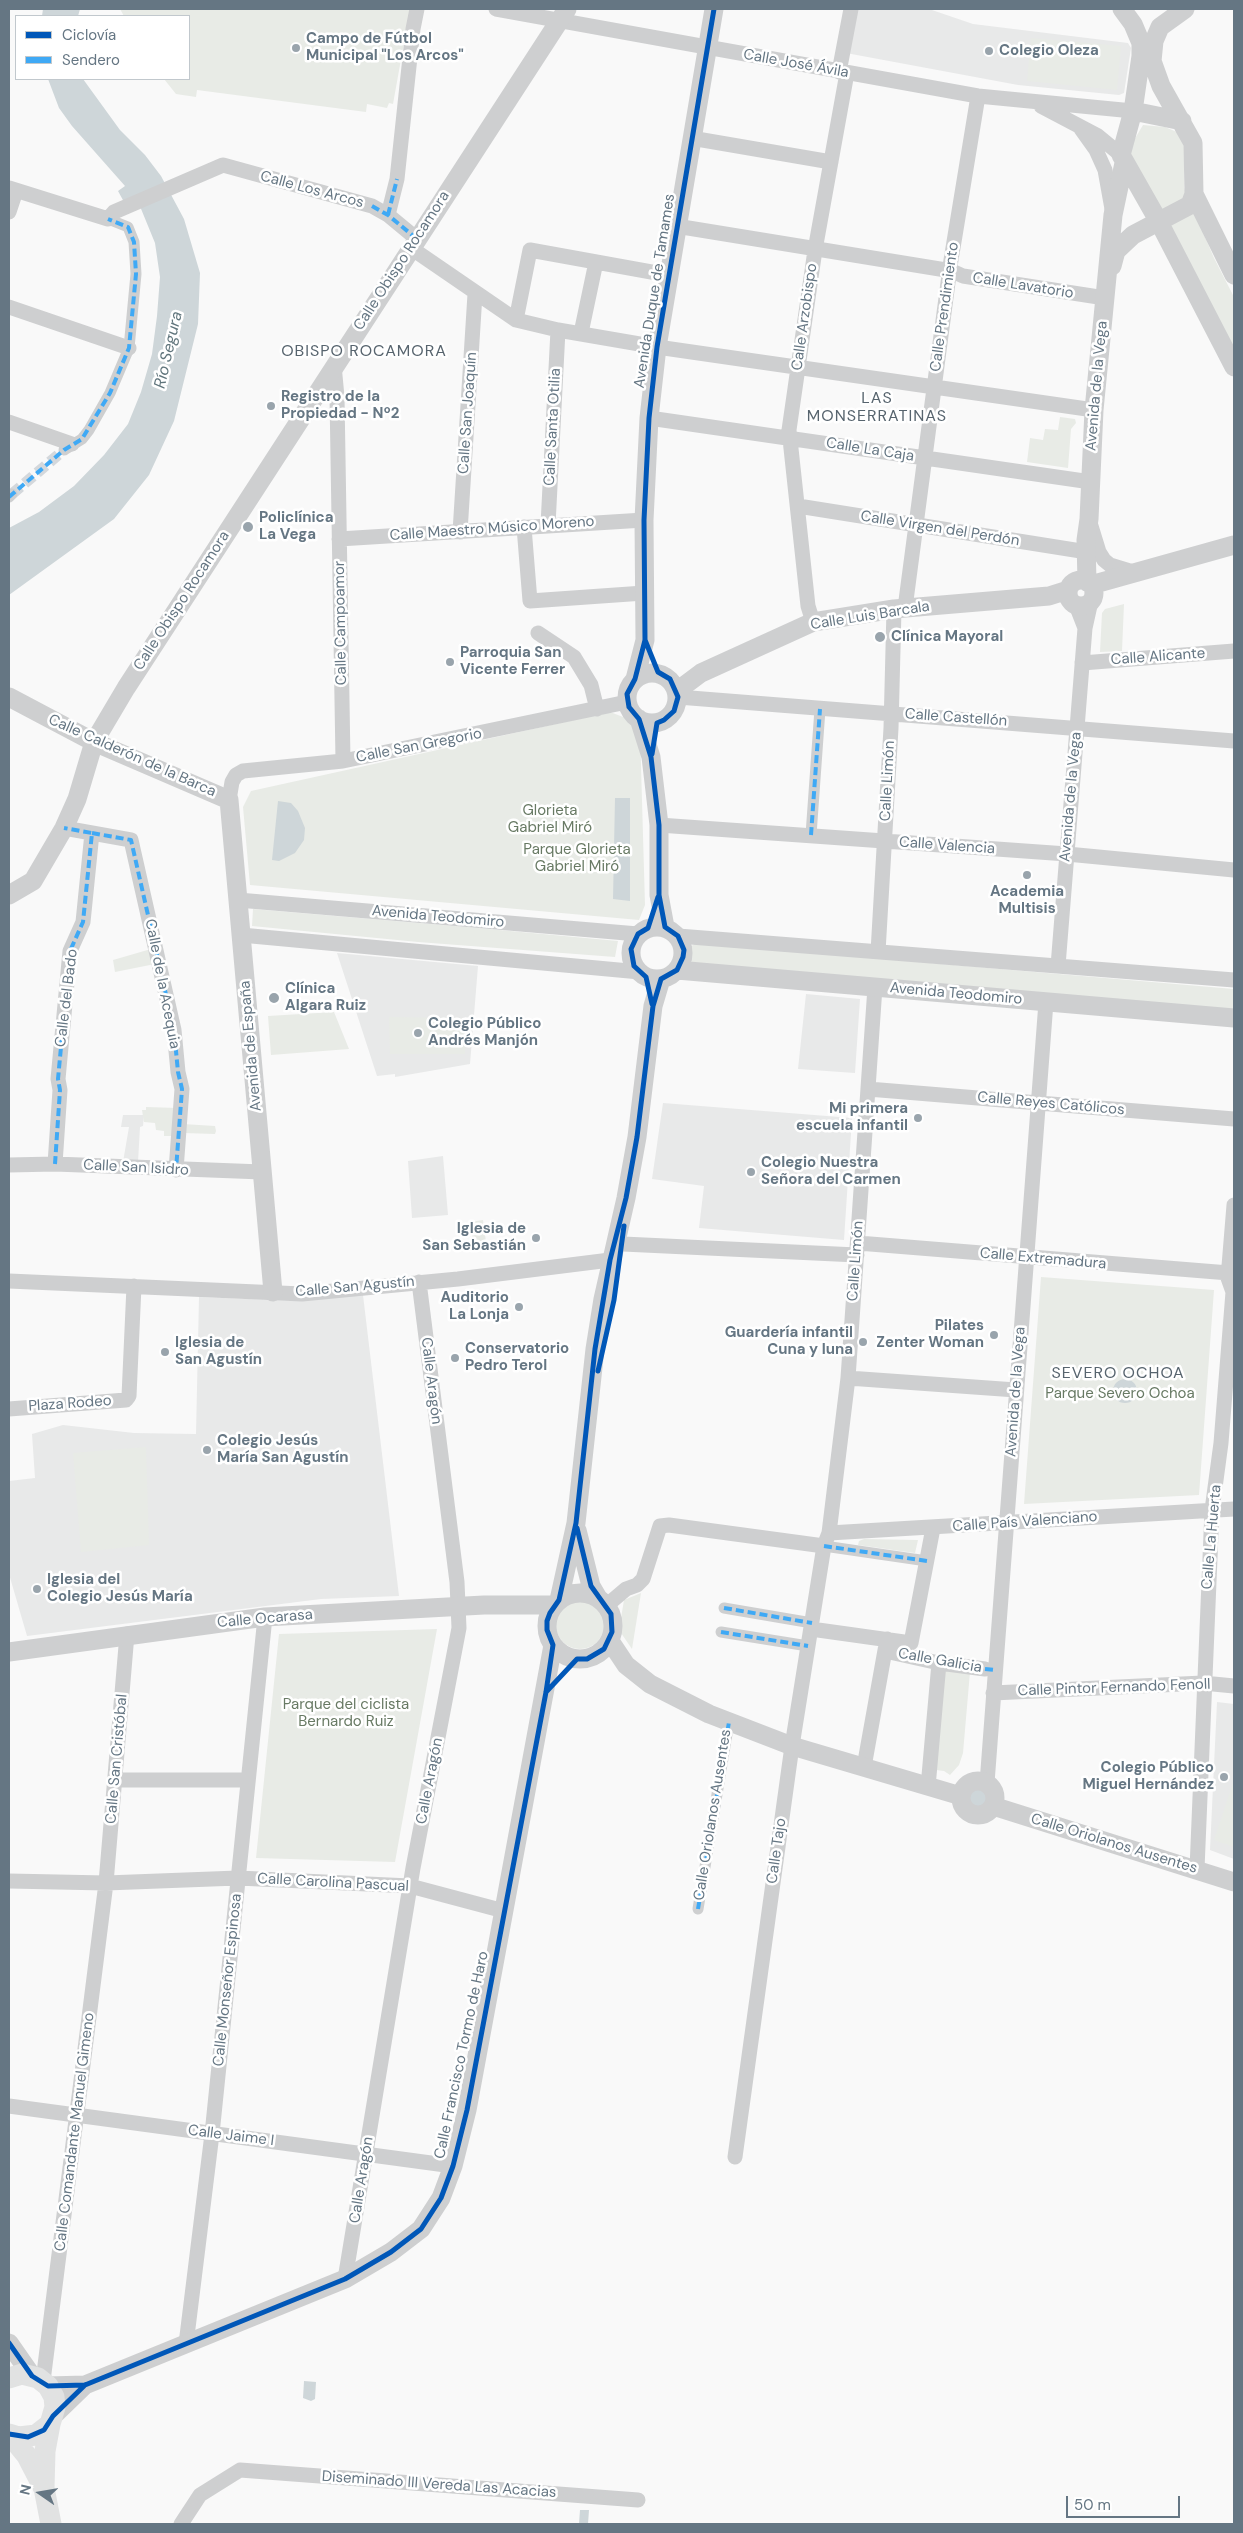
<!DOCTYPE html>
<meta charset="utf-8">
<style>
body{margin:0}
#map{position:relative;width:1243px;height:2533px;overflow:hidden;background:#f9f9f9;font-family:"DM Sans",sans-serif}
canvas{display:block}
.frame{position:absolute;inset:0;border:10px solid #657683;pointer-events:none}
.legend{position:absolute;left:15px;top:15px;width:175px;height:65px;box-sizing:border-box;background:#fff;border:1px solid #c1c8cd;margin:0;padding:6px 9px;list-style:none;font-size:15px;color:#657683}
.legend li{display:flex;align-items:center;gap:10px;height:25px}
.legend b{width:25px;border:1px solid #c1c8cd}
.north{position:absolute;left:15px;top:2468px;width:50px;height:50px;-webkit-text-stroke:4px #fff;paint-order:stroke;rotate:283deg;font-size:14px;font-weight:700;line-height:20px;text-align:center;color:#657683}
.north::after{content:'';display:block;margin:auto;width:18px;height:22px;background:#657683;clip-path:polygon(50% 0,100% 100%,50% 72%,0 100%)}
.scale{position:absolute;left:1066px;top:2496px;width:114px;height:22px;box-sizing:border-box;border:2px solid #657683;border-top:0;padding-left:6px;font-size:15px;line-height:18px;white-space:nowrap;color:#657683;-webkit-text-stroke:4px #fff;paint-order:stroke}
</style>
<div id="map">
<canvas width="1243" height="2533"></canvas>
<div class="frame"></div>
<ul class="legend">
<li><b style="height:6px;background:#0057b8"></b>Ciclovía</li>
<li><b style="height:6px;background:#3fa9f5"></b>Sendero</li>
</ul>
<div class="north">N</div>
<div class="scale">50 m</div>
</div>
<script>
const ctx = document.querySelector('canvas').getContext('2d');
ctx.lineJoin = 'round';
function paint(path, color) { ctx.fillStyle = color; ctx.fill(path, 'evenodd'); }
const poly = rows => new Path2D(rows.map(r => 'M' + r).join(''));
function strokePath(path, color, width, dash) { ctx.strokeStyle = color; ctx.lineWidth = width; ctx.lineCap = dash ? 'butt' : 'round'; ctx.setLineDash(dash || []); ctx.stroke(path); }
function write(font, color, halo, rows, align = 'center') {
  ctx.font = font + ' "DM Sans",sans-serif'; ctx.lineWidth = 5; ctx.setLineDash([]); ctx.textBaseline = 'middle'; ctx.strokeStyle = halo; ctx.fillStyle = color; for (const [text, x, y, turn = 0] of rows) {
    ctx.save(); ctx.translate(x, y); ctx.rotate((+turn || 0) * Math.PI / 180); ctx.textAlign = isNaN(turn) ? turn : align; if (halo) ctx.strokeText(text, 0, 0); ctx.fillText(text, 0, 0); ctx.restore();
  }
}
paint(poly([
 [855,9,929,9,973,24,1128,43,1131,48,1124,93,1119,95,1018,85,846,53],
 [337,953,478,966,470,1064,395,1077,395,1074,377,1076],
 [806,994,860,999,855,1073,798,1069],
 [663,1103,852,1118,844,1240,699,1228,704,1186,652,1179],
 [123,1115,144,1115,143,1126,140,1127,138,1162,123,1162,129,1127,121,1127],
 [443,1156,448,1215,412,1218,408,1161],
 [363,1295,399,1596,321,1599,27,1636,9,1574,9,1481,35,1478,32,1434,63,1425,134,1433,196,1434,199,1297,296,1301],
 [1217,1702,1234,1704,1234,1859,1210,1850]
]), '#e8e9e9');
paint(poly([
 [120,9,410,9,393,104,389,103,387,108,367,104,366,112,197,90,196,97,176,94,164,79,189,79,189,16,124,16],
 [1031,38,1121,46,1117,90,1027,81],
 [1143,125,1165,127,1184,135,1184,188,1214,258,1234,297,1234,354,1127,152],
 [1060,417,1075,419,1076,423,1071,429,1068,468,1027,462,1030,438,1043,440,1045,429,1058,430],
 [1124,604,1122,651,1100,652,1102,613,1105,609],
 [610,712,631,720,640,731,645,905,639,920,250,885,243,807,251,791],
 [253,909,478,928,618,941,615,957,418,942,252,926],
 [696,943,1234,989,1234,1011,694,964,689,959,690,947],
 [151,949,155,964,115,972,113,960],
 [334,1012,349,1049,271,1055,268,1016],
 [389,1017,465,1018,465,1054,390,1054],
 [146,1107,178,1108,174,1136,164,1136,164,1131,156,1130,155,1123,144,1122,142,1110,146,1110],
 [183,1124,215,1126,216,1131,215,1134,183,1133],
 [483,1220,486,1242,473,1244,470,1222],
 [1041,1277,1214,1290,1199,1495,1024,1504],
 [146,1447,149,1545,81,1552,73,1453],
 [864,1539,918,1540,915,1553,858,1545,859,1541],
 [641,1593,632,1649,619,1630,624,1600],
 '556 1625a24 24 0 1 1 48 0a24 24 0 1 1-48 0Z',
 [437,1629,395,1862,256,1858,279,1634],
 [944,1670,970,1672,963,1753,959,1765,950,1775,944,1771,936,1770],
 [1234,1780,1234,1847,1214,1840]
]), '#e8ebe6');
paint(poly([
 [43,9,80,9,78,16,42,16],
 [48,79,83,79,120,130,145,155,161,176,184,219,200,273,198,324,174,421,149,475,114,519,9,595,9,528,39,512,74,486,104,455,128,424,141,392,152,354,157,316,160,277,155,243,137,199,124,202,118,191,125,186,72,126,59,108],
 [615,798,630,798,630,901,613,899],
 [278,801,291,803,298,811,305,828,304,840,295,853,279,861,272,860],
 '1113 1391a12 12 0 1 1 24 0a12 12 0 1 1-24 0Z',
 '968 1798a10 10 0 1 1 20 0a10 10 0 1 1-20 0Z',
 [304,2381,316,2382,315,2399,311,2401,303,2398],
 [580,2510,589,2510,588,2524,579,2524]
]), '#ced6d9');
strokePath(poly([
 [12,494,64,450]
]), '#d4d8dc', 11, [11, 5.5]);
strokePath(poly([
 [64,450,82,439,89,430,110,393,129,348,136,274,134,242,128,227,108,219],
 [9,497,12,494],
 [811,835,820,709],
 [824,1546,927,1561],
 [724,1608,812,1623],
 [721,1632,808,1646],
 [698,1909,729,1722]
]), '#cecfd0', 11);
strokePath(poly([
 [496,9,978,96,1133,111],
 [839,72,851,9],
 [1041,106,1098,136,1121,155],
 [1081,129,1096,150,1105,170,1112,209],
 [691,138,831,162],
 [9,188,108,219,114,212,223,165,372,206,388,215,417,239],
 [9,212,16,191],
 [388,215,397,179,413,29,417,9],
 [676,226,952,271,963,276,1105,298],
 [411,248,516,320,558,330,657,347,1094,410],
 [9,307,129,348],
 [516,320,530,250,668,275],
 [581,333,596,262],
 [334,365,337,397,343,761],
 [649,418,1091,482],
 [9,422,72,444],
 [798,506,1081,551],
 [548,525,558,330],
 [1091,526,1099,552,1104,560,1110,565,1133,572],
 [524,527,530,601,644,593],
 [460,532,475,294],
 [339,539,644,520],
 [1076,605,1085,628],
 [905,608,951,260,978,96],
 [813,622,808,606,789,430,815,250,847,73],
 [538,633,574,657,591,685,597,709],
 [1082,663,1234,651],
 [678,697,1234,741],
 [229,800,232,782,236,775,243,771,343,761,627,702],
 [659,825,1067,854,1234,870],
 [92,833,131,840,174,1030,178,1072,182,1089,176,1170],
 [238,900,638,934],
 [241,935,640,972],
 [678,936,1234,980],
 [878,952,891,728,894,609],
 [1058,966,1085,628,1091,601],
 [868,1089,1234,1119],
 [55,1164,60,1090,58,1079,70,951,83,922,92,833,64,828],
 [9,1165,55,1164,262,1172],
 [858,1243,1229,1273],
 [623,1244,857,1255],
 [9,1281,302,1294,458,1279,610,1260],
 [848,1378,1016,1390],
 [9,1409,126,1400,129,1396,134,1286],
 [829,1533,848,1378,875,987],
 [606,1606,626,1589,637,1585,643,1579,660,1526,669,1525,824,1546],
 [811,1629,911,1643,933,1528],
 [885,1651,939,1663,985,1669],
 [993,1693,1203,1683,1234,1686],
 [864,1767,887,1639],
 [116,1780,248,1780],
 [987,1783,1046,1002],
 [928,1787,939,1663],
 [1197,1869,1212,1510,1221,1443,1233,1292,1228,1278,1234,1205],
 [9,1881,106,1883,238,1878,410,1886,504,1911],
 [9,2106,453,2166],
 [735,2157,792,1746,824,1546,829,1533,1234,1509],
 [345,2279,413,1868,459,1628,457,1582,419,1282],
 [186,2344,212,2134,265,1617],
 [43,2381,106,1883,127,1634],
 [181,2524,200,2495,240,2470,638,2500]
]), '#cecfd0', 15);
strokePath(poly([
 [1122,9,1133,24,1141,43,1141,56,1133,111,1121,155,1159,222,1234,367],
 [1133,111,1182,121],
 [1194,194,1234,275],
 [1112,266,1116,251,1133,235,1190,205,1194,194,1193,143,1161,86,1152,61,1154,41,1160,27,1185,9],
 '1068 593a13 13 0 1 1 26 0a13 13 0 1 1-26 0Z',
 [1087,582,1086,540,1089,519,1094,410,1113,215,1124,163],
 [1091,585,1234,545],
 '627 698a25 25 0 1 1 50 0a25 25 0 1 1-50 0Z',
 [635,679,645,640,644,520,649,418,657,347,714,9],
 [677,691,701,673,813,622,894,609,1049,596,1068,590],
 [9,697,94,742,229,800,273,1292],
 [639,719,651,757,659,825,659,895,665,927],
 [9,895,33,881,64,828,77,799,94,742,126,688,567,9],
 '631 953a26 26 0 1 1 52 0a26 26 0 1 1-52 0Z',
 [677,970,1234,1018],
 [577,1530,591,1586,598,1598],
 '547 1626a33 33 0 1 1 66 0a33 33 0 1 1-66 0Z',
 [559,1600,576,1523,595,1349,603,1299,626,1198,637,1137,653,1006,661,979],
 [610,1641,626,1665,650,1684,709,1714,792,1746,961,1796],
 [9,1652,265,1617,484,1605,554,1605],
 '961 1798a17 17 0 1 1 34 0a17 17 0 1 1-34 0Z',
 [993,1806,1234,1882],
 [9,2343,32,2376],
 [48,2386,85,2385,345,2279,391,2252,421,2229,441,2198,453,2166,467,2110,553,1645],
 [53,2416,85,2385]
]), '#cecfd0', 19);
strokePath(poly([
 [9,2378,22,2374,38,2378,48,2386,54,2397,55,2407,50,2424,36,2435,19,2437,9,2434],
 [50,2424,45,2451,44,2488,51,2524],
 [10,2435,27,2456,43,2487]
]), '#e1e2e2', 21);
strokePath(poly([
 [372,206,388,215,417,239],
 [388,215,397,179],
 [9,497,64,450,82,439,110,393,129,348,136,274,134,242,128,227,108,219],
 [92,833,131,840,174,1030,178,1072,182,1089,176,1170],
 [811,835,820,709],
 [55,1164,60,1090,58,1079,70,951,83,922,92,833,64,828],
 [824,1546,927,1561],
 [724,1608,812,1623],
 [721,1632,808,1646],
 [985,1669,995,1670],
 [698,1909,729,1722]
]), '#3fa9f5', 4, [8, 4]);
strokePath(poly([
 [645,640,658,672,670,679,678,697,674,711,664,720,657,723,652,754],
 [652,1004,646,977,634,966,631,949,638,934,648,928,658,897],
 [598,1371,614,1300,624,1226],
 [547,1691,577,1659,587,1659,604,1649,612,1632,611,1614,591,1586,577,1528],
 [9,2343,32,2376,48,2386,85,2385,345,2279,391,2252,421,2229,441,2198,453,2166,467,2110,546,1692,553,1645,547,1630,547,1621,550,1613,559,1600,576,1523,595,1349,610,1260,626,1198,637,1137,653,1006,661,979,677,970,683,957,684,950,678,936,665,927,659,895,659,825,651,757,639,719,629,707,627,694,635,679,645,640,644,520,649,418,657,347,714,9],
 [9,2434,28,2437,44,2430,53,2416,85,2385]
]), '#0057b8', 5);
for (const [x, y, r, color] of [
 [296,48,5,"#99a4ac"],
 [989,51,5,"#99a4ac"],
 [271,406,5,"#99a4ac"],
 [248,527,6,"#99a4ac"],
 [880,637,6,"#99a4ac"],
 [450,662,5,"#99a4ac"],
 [1027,875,5,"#99a4ac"],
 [274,998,6,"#99a4ac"],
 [418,1033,5,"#99a4ac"],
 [918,1118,5,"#99a4ac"],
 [751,1172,5,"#99a4ac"],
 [536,1238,5,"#99a4ac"],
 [519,1307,5,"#99a4ac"],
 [994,1335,5,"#99a4ac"],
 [863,1342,5,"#99a4ac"],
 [165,1352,5,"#99a4ac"],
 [455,1358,5,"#99a4ac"],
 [207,1450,5,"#99a4ac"],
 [37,1589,5,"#99a4ac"],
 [1224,1777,5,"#99a4ac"]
]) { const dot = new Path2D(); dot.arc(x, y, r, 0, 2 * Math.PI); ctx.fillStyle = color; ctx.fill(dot); strokePath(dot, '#fff', 2); }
write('bold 15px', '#657683', '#fff', [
 ["Campo de Fútbol",306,39],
 ["Municipal \"Los Arcos\"",306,56],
 ["Colegio Oleza",999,51],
 ["Registro de la",281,397],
 ["Propiedad - Nº2",281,414],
 ["Policlínica",259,518],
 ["La Vega",259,535],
 ["Clínica Mayoral",891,637],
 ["Parroquia San",460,653],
 ["Vicente Ferrer",460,670],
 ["Academia",1027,892,"center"],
 ["Multisis",1027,909,"center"],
 ["Clínica",285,989],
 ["Algara Ruiz",285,1006],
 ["Colegio Público",428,1024],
 ["Andrés Manjón",428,1041],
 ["Mi primera",908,1109,"right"],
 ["escuela infantil",908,1126,"right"],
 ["Colegio Nuestra",761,1163],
 ["Señora del Carmen",761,1180],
 ["Iglesia de",526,1229,"right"],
 ["San Sebastián",526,1246,"right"],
 ["Auditorio",509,1298,"right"],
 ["La Lonja",509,1315,"right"],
 ["Pilates",984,1326,"right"],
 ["Zenter Woman",984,1343,"right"],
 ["Guardería infantil",853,1333,"right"],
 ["Cuna y luna",853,1350,"right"],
 ["Iglesia de",175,1343],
 ["San Agustín",175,1360],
 ["Conservatorio",465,1349],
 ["Pedro Terol",465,1366],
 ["Colegio Jesús",217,1441],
 ["María San Agustín",217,1458],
 ["Iglesia del",47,1580],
 ["Colegio Jesús María",47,1597],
 ["Colegio Público",1214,1768,"right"],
 ["Miguel Hernández",1214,1785,"right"]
], 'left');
write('15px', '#657683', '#fff', [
 ["Calle José Ávila",796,64,10],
 ["Calle Los Arcos",312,190,15],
 ["Calle Obispo Rocamora",402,261,-57],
 ["Calle Lavatorio",1023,286,9],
 ["Avenida Duque de Tamames",655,291,-81],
 ["Calle Prendimiento",945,307,-82],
 ["Calle Arzobispo",805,317,-82],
 ["Avenida de la Vega",1097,386,-85],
 ["Calle San Joaquín",468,413,-86],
 ["Calle Santa Otilia",553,427,-87],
 ["Calle La Caja",870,450,9],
 ["Calle Maestro Músico Moreno",492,529,-4],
 ["Calle Virgen del Perdón",940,529,9],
 ["Calle Obispo Rocamora",182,601,-57],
 ["Calle Luis Barcala",870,616,-9],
 ["Calle Campoamor",341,623,-91],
 ["Calle Alicante",1158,657,-4],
 ["Calle Castellón",956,718,4],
 ["Calle San Gregorio",419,746,-11],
 ["Calle Calderón de la Barca",132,756,24],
 ["Calle Limón",888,781,-87],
 ["Avenida de la Vega",1071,797,-85],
 ["Calle Valencia",947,846,4],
 ["Avenida Teodomiro",438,917,5],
 ["Calle de la Acequia",162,984,79],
 ["Avenida Teodomiro",956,994,5],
 ["Calle del Bado",67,998,-83],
 ["Avenida de España",251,1046,-95],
 ["Calle Reyes Católicos",1051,1104,5],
 ["Calle San Isidro",136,1168,3],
 ["Calle Extremadura",1043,1259,5],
 ["Calle Limón",856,1261,-86],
 ["Calle San Agustín",355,1287,-5],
 ["Calle Aragón",431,1381,83],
 ["Avenida de la Vega",1016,1392,-86],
 ["Plaza Rodeo",70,1404,-4],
 ["Calle País Valenciano",1025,1522,-4],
 ["Calle La Huerta",1212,1537,-85],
 ["Calle Ocarasa",265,1619,-5],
 ["Calle Galicia",940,1661,10],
 ["Calle Pintor Fernando Fenoll",1114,1688,-2],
 ["Calle San Cristóbal",117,1759,-85],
 ["Calle Aragón",430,1781,-79],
 ["Calle Oriolanos Ausentes",713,1815,-81],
 ["Calle Oriolanos Ausentes",1114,1844,17],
 ["Calle Tajo",777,1851,-82],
 ["Calle Carolina Pascual",333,1883,3],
 ["Calle Monseñor Espinosa",228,1980,-84],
 ["Calle Francisco Tormo de Haro",462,2055,-78],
 ["Calle Comandante Manuel Gimeno",75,2132,-83],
 ["Calle Jaime I",231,2136,7],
 ["Calle Aragón",362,2180,-81],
 ["Diseminado III Vereda Las Acacias",439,2485,4]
]);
write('15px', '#687a64', '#fff', [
 ["Glorieta",550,811],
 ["Gabriel Miró",550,828],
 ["Parque Glorieta",577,850],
 ["Gabriel Miró",577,867],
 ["Parque Severo Ochoa",1120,1394],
 ["Parque del ciclista",346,1705],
 ["Bernardo Ruiz",346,1722]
]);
write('italic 16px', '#60757c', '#fff', [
 ["Río Segura",169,350,-77]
]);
ctx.letterSpacing = '1px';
write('16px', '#57646e', '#fff', [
 ["OBISPO ROCAMORA",364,352],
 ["LAS",877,399],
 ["MONSERRATINAS",877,417],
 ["SEVERO OCHOA",1118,1374]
]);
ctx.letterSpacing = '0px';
</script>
